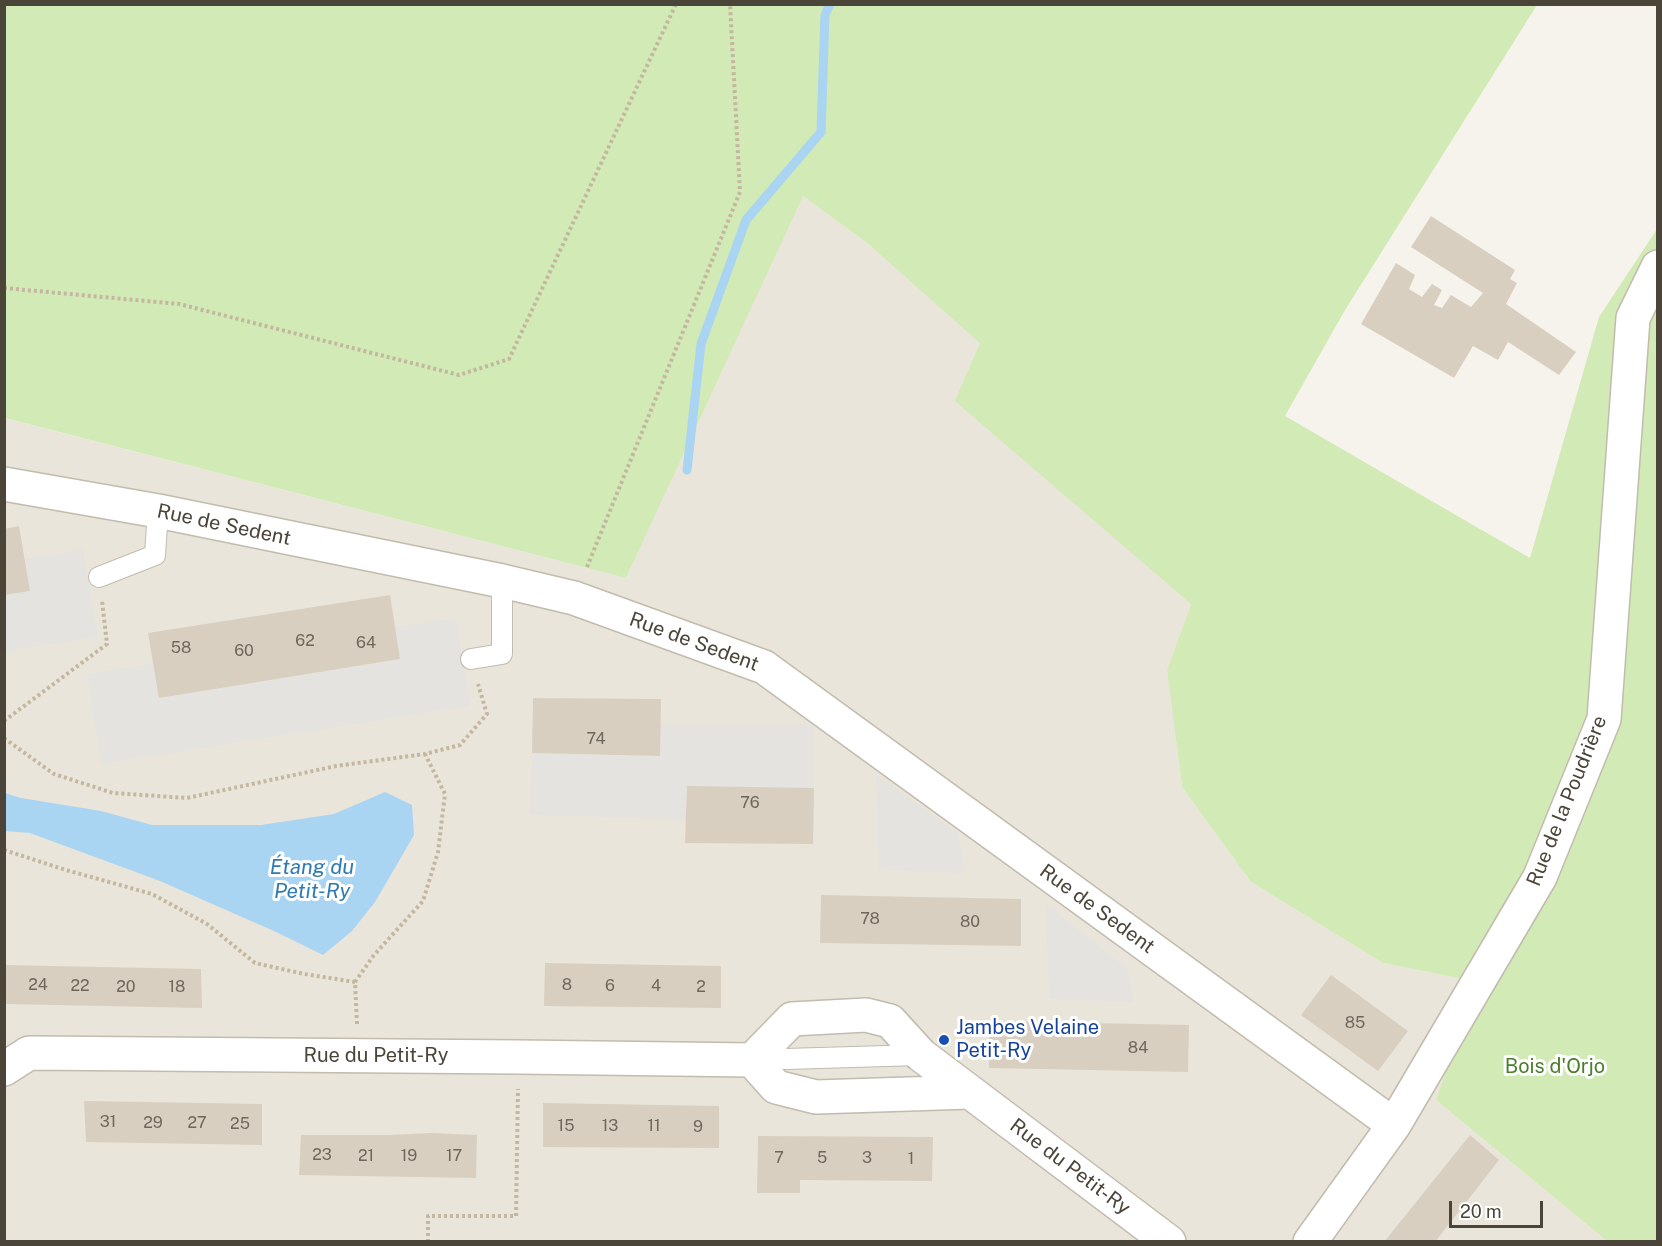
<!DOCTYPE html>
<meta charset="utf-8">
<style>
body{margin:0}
#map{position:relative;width:1662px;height:1246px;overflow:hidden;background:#f6f3ec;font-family:"Public Sans",sans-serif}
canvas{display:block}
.frame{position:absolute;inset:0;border:6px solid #4b4439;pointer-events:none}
.scale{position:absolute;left:1449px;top:1201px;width:94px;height:27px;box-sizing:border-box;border:3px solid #4b4439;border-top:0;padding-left:8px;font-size:18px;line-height:21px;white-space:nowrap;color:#4b4439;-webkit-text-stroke:4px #fff;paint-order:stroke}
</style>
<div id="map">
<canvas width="1662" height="1246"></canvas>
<div class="frame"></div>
<div class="scale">20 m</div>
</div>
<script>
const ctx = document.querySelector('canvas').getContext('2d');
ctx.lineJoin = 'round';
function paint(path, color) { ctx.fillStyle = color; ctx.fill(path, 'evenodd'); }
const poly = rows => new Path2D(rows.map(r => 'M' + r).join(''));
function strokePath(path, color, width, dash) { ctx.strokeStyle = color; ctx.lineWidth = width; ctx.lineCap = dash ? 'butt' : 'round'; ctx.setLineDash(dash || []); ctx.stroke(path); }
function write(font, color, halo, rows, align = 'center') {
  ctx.font = font + ' "Public Sans",sans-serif'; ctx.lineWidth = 6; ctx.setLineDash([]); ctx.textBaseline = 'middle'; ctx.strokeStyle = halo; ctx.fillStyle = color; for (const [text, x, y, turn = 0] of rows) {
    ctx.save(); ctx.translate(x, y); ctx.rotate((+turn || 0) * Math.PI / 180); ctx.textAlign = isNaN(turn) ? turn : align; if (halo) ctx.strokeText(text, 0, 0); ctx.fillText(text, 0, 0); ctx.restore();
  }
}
paint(poly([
 [802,195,866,242,1214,541,1167,670,1182,787,1251,882,1383,963,1478,982,1436,1100,1607,1241,5,1241,4,418,626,578]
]), '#eae5da');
paint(poly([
 [4,5,1537,5,1345,310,1285,416,1530,558,1599,317,1657,229,1657,1241,1607,1241,1436,1100,1478,982,1383,963,1251,882,1182,787,1167,670,1191,604,955,401,980,343,866,242,803,196,626,578,5,418]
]), '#d2eab5');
paint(poly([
 [83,549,98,637,5,651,5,595,30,590,25,559],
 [456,618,470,706,101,764,87,674,154,663,160,698,400,659,395,627],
 [660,725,814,725,814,788,687,786,686,819,530,815,532,753,660,756],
 [876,775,959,834,964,873,879,870],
 [1046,904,1127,969,1134,1002,1049,999]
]), '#e5e3e0');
paint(poly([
 [385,792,412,805,414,835,375,902,352,931,323,955,274,931,160,881,30,833,5,831,5,793,21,798,101,811,152,825,261,825,334,814]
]), '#a9d4f2');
strokePath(poly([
 [687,470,701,344,746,220,821,132,825,15,830,4]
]), '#a9d4f2', 9);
paint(poly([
 [1431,216,1515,270,1510,279,1517,283,1506,304,1576,352,1559,375,1508,342,1498,360,1473,346,1454,378,1361,324,1396,263,1415,275,1409,289,1422,297,1432,284,1442,290,1434,305,1442,308,1451,295,1471,307,1483,293,1411,247],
 [19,526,30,591,4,595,4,529],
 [390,595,400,659,159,698,148,633],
 [533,698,661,699,660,756,532,753],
 [687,786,814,788,813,844,685,843],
 [821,895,1021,899,1021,946,820,943],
 [545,963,721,966,721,1008,544,1006],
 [4,965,201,969,202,1008,4,1004],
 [1331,975,1408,1031,1378,1071,1301,1015],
 [989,1021,1189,1025,1188,1072,989,1068],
 [84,1101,262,1104,262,1145,86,1142],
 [543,1103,719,1106,719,1148,543,1147],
 [431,1133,477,1135,476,1178,299,1175,301,1135,389,1135],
 [1470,1135,1499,1160,1435,1242,1384,1242],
 [758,1136,933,1137,932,1181,800,1180,800,1193,757,1193]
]), '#d8cfc1');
const lane = poly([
 [99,577,155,555,158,511],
 [471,659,502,654,502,581],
 [752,1060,921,1055]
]);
const street = poly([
 [4,484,158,511,502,581,574,598,764,667,1394,1125],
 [752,1060,776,1087,816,1097,970,1092],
 [4,1069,29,1053,519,1057,752,1060,792,1019,866,1015,890,1021,921,1055,1169,1242],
 [1310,1242,1394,1125,1540,877,1604,719,1633,318,1658,267]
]);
strokePath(lane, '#c2bbae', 22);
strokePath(street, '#c2bbae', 36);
strokePath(poly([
 [4,288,179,304,459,375,509,359,676,4],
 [587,567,740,192,730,4],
 [4,721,107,644,102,601],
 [4,738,54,774,113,793,187,798,336,766,425,754,460,745,487,714,478,684],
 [4,850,66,870,152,894,207,924,255,963,304,974,355,982],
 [357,1024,355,982,374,955,423,901,438,852,445,794,425,754],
 [428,1242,428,1216,516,1216,518,1089]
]), '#c4b79f', 4, [3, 3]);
strokePath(lane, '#fff', 20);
strokePath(street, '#fff', 33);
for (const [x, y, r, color] of [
 [944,1040,6,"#1a4fb4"]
]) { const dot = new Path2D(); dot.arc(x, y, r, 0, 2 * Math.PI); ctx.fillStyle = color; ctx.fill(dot); strokePath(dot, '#fff', 2); }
write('16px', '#6e675b', null, [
 ["62",305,641],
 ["64",366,643],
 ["58",181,648],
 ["60",244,651],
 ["74",596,739],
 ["76",750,803],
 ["78",870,919],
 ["80",970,922],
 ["24",38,985],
 ["8",567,985],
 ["22",80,986],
 ["6",610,986],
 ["4",656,986],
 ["20",126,987],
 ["18",177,987],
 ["2",701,987],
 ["85",1355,1023],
 ["84",1138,1048],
 ["31",108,1122],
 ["29",153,1123],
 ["27",197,1123],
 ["25",240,1124],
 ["15",566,1126],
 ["13",610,1126],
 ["11",654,1126],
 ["9",698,1127],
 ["23",322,1155],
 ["21",366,1156],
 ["19",409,1156],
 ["17",454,1156],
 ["7",779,1158],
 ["5",822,1158],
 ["3",867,1158],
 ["1",911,1159]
]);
write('20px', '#4b4439', '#fff', [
 ["Rue de Sedent",224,525,12],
 ["Rue de Sedent",694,642,20],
 ["Rue de la Poudrière",1567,801,-68],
 ["Rue de Sedent",1097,909,36],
 ["Rue du Petit-Ry",376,1056],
 ["Rue du Petit-Ry",1070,1167,37]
]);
write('20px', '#164399', '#fff', [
 ["Jambes Velaine",956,1028],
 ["Petit-Ry",956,1051]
], 'left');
write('20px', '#4a7f2a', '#fff', [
 ["Bois d'Orjo",1555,1067]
]);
write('italic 21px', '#2e7ab2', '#fff', [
 ["Étang du",312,868],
 ["Petit-Ry",312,892]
]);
</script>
